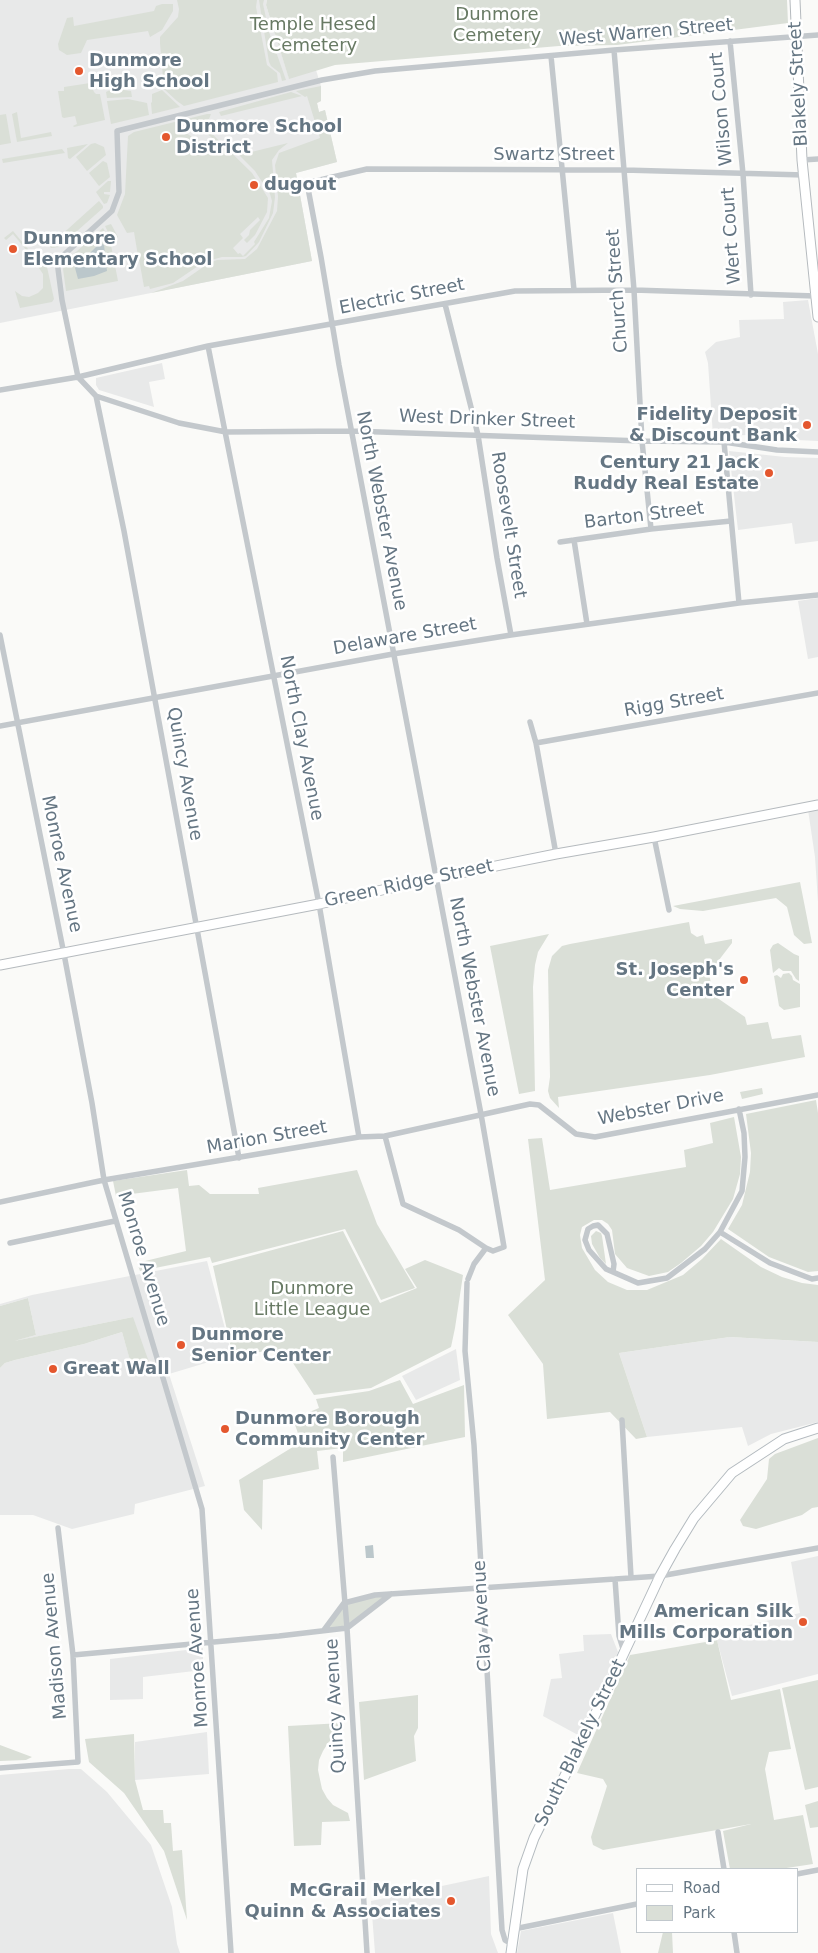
<!DOCTYPE html>
<style>
body{margin:0}
#map{position:relative;width:818px;height:1953px;overflow:hidden;background:#fafaf8;font-family:"DejaVu Sans",sans-serif}
canvas{display:block}
.legend{position:absolute;left:636px;top:1868px;width:162px;height:65px;box-sizing:border-box;background:#fff;border:1px solid #c1c8cd;margin:0;padding:6px 9px;list-style:none;font-size:15px;color:#657683}
.legend li{display:flex;align-items:center;gap:10px;height:25px}
.legend b{width:25px;border:1px solid #c1c8cd}
</style>
<div id="map">
<canvas width="818" height="1953"></canvas>
<ul class="legend">
<li><b style="height:6px;background:#fff"></b>Road</li>
<li><b style="height:14px;background:#dadfd7"></b>Park</li>
</ul>
</div>
<script>
const ctx = document.querySelector('canvas').getContext('2d');
ctx.lineJoin = 'round';
function paint(path, color) { ctx.fillStyle = color; ctx.fill(path, 'evenodd'); }
const poly = rows => new Path2D(rows.map(r => 'M' + r).join(''));
function strokePath(path, color, width, dash) { ctx.strokeStyle = color; ctx.lineWidth = width; ctx.lineCap = dash ? 'butt' : 'round'; ctx.setLineDash(dash || []); ctx.stroke(path); }
function write(font, color, halo, rows, align = 'center') {
  ctx.font = font + ' "DejaVu Sans",sans-serif'; ctx.lineWidth = 5; ctx.setLineDash([]); ctx.textBaseline = 'middle'; ctx.strokeStyle = halo; ctx.fillStyle = color; for (const [text, x, y, turn = 0] of rows) {
    ctx.save(); ctx.translate(x, y); ctx.rotate((+turn || 0) * Math.PI / 180); ctx.textAlign = isNaN(turn) ? turn : align; if (halo) ctx.strokeText(text, 0, 0); ctx.fillText(text, 0, 0); ctx.restore();
  }
}
paint(poly([
 [0,0,267,0,266,5,289,78,316,70,321,86,321,101,317,103,319,112,325,110,337,162,296,173,312,261,0,323],
 [808,300,818,354,818,441,775,439,749,435,713,436,708,363,705,352,716,342,740,337,739,320,784,319,783,302],
 [162,363,165,379,149,382,154,407,99,390,96,385,96,378],
 [729,451,785,457,818,458,818,541,795,544,792,523,738,530],
 [818,598,818,657,808,659,798,601],
 [818,800,818,902,815,857,807,803],
 [207,1261,232,1355,169,1374,205,1486,135,1504,134,1514,72,1529,33,1515,0,1515,0,1368,5,1363,15,1360,84,1344,122,1332,133,1370,133,1317,0,1344,36,1335,28,1298,0,1306,0,1304,32,1295],
 [730,1337,818,1342,818,1422,771,1434,748,1446,742,1427,647,1437,619,1353],
 [456,1349,460,1380,416,1400,402,1376],
 [818,1556,818,1674,732,1696,715,1633,800,1613,791,1562],
 [611,1634,618,1652,578,1735,543,1716,551,1679,562,1678,559,1654,584,1651,583,1635],
 [203,1648,203,1670,143,1677,143,1699,110,1700,110,1659],
 [207,1732,209,1774,135,1780,135,1742],
 [69,1769,81,1769,107,1792,151,1845,172,1907,177,1944,180,1953,0,1953,0,1775],
 [489,1876,491,1934,498,1953,375,1953,371,1901],
 [613,1913,621,1953,517,1953,521,1931]
]), '#e8e9e9');
paint(poly([
 [177,0,257,0,256,7,267,65,277,73,278,82,184,106,177,101,164,89,160,43,160,37,178,17,179,9],
 [259,0,264,0,263,4,269,32,286,80,282,81,280,73,271,66,269,62],
 [267,0,787,0,788,23,617,45,559,46,335,65,289,79,266,5],
 [162,4,173,4,173,11,162,30,150,37,148,31,87,40,81,53,67,55,59,50,58,44,67,18,73,17,74,26,154,11,156,6],
 [129,75,131,88,104,84,104,79],
 [90,83,94,92,96,94,100,94,105,120,74,127,73,126,77,124,75,116,64,118,62,117,58,91,64,91,64,87],
 [321,86,321,101,317,103,319,112,325,110,337,162,296,173,312,261,151,293,183,281,209,263,217,260,245,259,257,249,277,211,278,197,275,165,279,153,320,138,307,96,305,97,296,91],
 [110,88,131,91,132,97,107,98,106,92,110,90],
 [162,90,180,107,152,114,151,103,152,102,152,94],
 [291,92,302,96,221,116,219,112],
 [128,99,147,103,149,115,111,124,107,101],
 [17,112,21,138,51,132,52,136,17,142,12,114],
 [6,114,11,143,0,145,0,115],
 [207,114,211,114,209,119,202,124,252,173,268,198,267,212,255,235,247,243,244,240,249,235,250,230,260,220,258,217,240,234,243,238,233,248,238,254,240,253,243,256,255,244,254,242,269,218,272,201,270,194,255,171,239,155,288,143,279,150,272,160,275,197,273,213,259,242,246,256,242,257,222,257,204,262,173,283,150,289,149,286,144,287,139,259,132,259,138,256,134,232,127,233,117,215,125,194,128,136,134,132],
 [191,120,217,142,211,150,179,128],
 [95,143,104,147,106,155,87,171,76,157,91,144],
 [88,144,70,159,68,158,67,148],
 [62,149,65,153,3,163,2,159],
 [103,161,107,163,110,177,99,186,89,173],
 [108,181,111,181,110,192,104,192,104,194,110,195,107,203,104,204,96,192],
 [99,201,103,206,103,208,59,247,51,248,48,243,50,238,54,234,58,238],
 [111,224,118,237,112,240,105,226],
 [103,228,110,240,118,281,66,291,63,269,67,260],
 [13,231,33,255,32,257,13,234,6,240,4,238],
 [39,259,44,262,47,267,54,299,52,302,20,308,15,291,22,296,29,297,38,293,43,288,43,274,35,262],
 [800,882,812,943,804,944,794,935,787,907,776,898,703,911,680,909,673,906],
 [689,922,691,933,697,937,703,935,705,944,732,939,732,943,709,973,713,995,745,1017,747,1025,768,1022,772,1039,801,1035,805,1057,710,1075,558,1097,559,1108,550,1098,548,1091,550,1077,548,970,552,956,562,946,570,944],
 [549,934,538,952,535,965,533,987,535,1091,519,1094,490,946],
 [778,943,794,954,799,956,799,981,796,979,791,971,783,971,779,968,773,973,770,950,773,945],
 [789,973,792,976,793,980,800,984,800,1007,784,1010,779,1006,774,976,777,975,781,978,783,974],
 [762,1088,763,1094,742,1099,740,1092],
 [816,1100,818,1113,818,1271,808,1272,769,1257,728,1229,742,1205,750,1172,751,1153,746,1114],
 [734,1117,741,1157,740,1174,733,1199,713,1232,701,1246,681,1263,668,1272,649,1276,627,1268,615,1254,612,1230,608,1224,602,1220,594,1220,582,1227,580,1235,582,1248,595,1270,608,1282,627,1290,647,1290,683,1275,702,1259,721,1239,761,1267,782,1277,802,1283,818,1285,818,1342,730,1337,619,1353,647,1437,636,1439,610,1412,547,1419,543,1364,508,1315,545,1280,528,1139,542,1138,550,1190,686,1167,684,1150,713,1143,710,1123],
 [187,1170,189,1186,199,1185,210,1194,259,1194,258,1188,357,1170,377,1224,415,1288,381,1300,345,1229,212,1263,210,1257,140,1271,137,1263,186,1251,178,1188,116,1196,113,1181],
 [343,1231,380,1303,417,1288,405,1269,425,1260,463,1275,455,1328,451,1347,371,1388,314,1395,285,1351,232,1353,213,1266],
 [596,1231,601,1233,602,1236,606,1264,600,1258,592,1244,591,1236],
 [28,1298,36,1335,14,1341,133,1317,150,1365,133,1371,122,1332,84,1344,15,1360,5,1363,0,1368,0,1306],
 [400,1380,413,1404,464,1385,465,1437,343,1462,343,1448,317,1451,319,1469,263,1480,262,1530,244,1510,239,1480,301,1442,293,1419,319,1408,316,1399,369,1391],
 [818,1438,818,1507,812,1508,802,1515,756,1529,743,1526,740,1520,767,1479,769,1459,775,1454],
 [391,1594,347,1628,324,1630,344,1603],
 [717,1640,731,1700,780,1689,791,1749,769,1752,765,1769,774,1820,803,1815,813,1864,780,1869,730,1869,723,1831,751,1824,603,1850,593,1845,591,1837,607,1786,603,1779,577,1773,630,1655],
 [818,1680,818,1787,805,1790,782,1688],
 [418,1695,418,1728,414,1736,416,1761,364,1780,359,1702],
 [342,1723,342,1728,328,1743,323,1751,319,1760,318,1770,322,1789,327,1798,333,1805,348,1813,350,1821,322,1822,321,1845,294,1846,288,1726],
 [134,1734,135,1780,143,1810,163,1810,164,1823,171,1823,173,1851,182,1850,187,1920,164,1851,124,1793,89,1762,85,1739],
 [0,1745,32,1757,26,1760,0,1761],
 [818,1801,818,1827,810,1828,805,1805],
 [663,1932,672,1932,673,1953,658,1953]
]), '#dadfd7');
paint(poly([
 [100,243,104,245,107,271,94,276,78,279,75,268],
 [373,1545,374,1558,366,1558,365,1546]
]), '#bbc7cb');
const secondary = poly([
 [511,1953,523,1869,534,1838,593,1719,660,1576,675,1549,694,1518,732,1473,784,1439,818,1428]
]);
const primary = poly([
 [795,0,802,160,818,317],
 [0,965,319,904,436,878,556,854,654,837,818,805]
]);
strokePath(secondary, '#b3babf', 11);
strokePath(primary, '#b5babe', 11);
strokePath(poly([
 [730,41,743,174,751,295],
 [614,50,634,290,642,441,651,529],
 [551,56,574,290],
 [802,160,818,159],
 [445,304,478,435,497,558,511,635],
 [208,346,319,904,359,1137],
 [78,377,62,300,57,261,112,211,119,192,117,131,322,80,375,71,614,50,818,35],
 [78,377,96,396,179,423,226,432,351,431,642,441,724,442,777,450,818,452],
 [0,390,78,377,208,346,515,291,634,290,815,296],
 [96,396,124,531,239,1158],
 [724,442,739,603],
 [574,540,587,624],
 [560,542,651,529,731,521],
 [0,635,64,954,92,1103,104,1180,202,1509,231,1953],
 [530,722,536,743,556,854],
 [0,726,393,654,511,635,739,603,818,595],
 [536,743,818,693],
 [654,837,669,910],
 [385,1136,403,1204,459,1230,486,1248,493,1251,504,1247,481,1114,339,365,321,257,307,183,367,169,624,170,804,175],
 [0,1202,104,1180,359,1137,385,1136,530,1104,539,1105,576,1134,595,1137,818,1095],
 [720,1232,770,1263,812,1279,818,1278],
 [10,1243,115,1221],
 [613,1272,606,1269,589,1250,585,1240,588,1229,593,1226,598,1225,607,1234,614,1264,613,1272,638,1283,667,1278,705,1249,720,1232,742,1191,745,1157,744,1133,739,1109],
 [468,1279,474,1264,486,1248],
 [467,1283,465,1351,474,1445,502,1930,505,1940,512,1944],
 [622,1420,631,1577],
 [333,1457,347,1628,367,1953],
 [615,1579,619,1636,624,1652],
 [324,1630,344,1603,375,1595,660,1576,818,1548],
 [73,1655,279,1636,347,1628,391,1594],
 [0,1768,78,1762,73,1655,58,1528],
 [718,1832,724,1869],
 [797,1874,818,1870],
 [514,1929,637,1904],
 [734,1932,737,1953]
]), '#c3c8cc', 5.5);
strokePath(secondary, '#fff', 9);
strokePath(primary, '#fff', 9);
for (const [x, y, r, color] of [
 [79,71,5,"#e4572e"],
 [166,137,5,"#e4572e"],
 [254,185,5,"#e4572e"],
 [13,249,5,"#e4572e"],
 [807,425,5,"#e4572e"],
 [769,473,5,"#e4572e"],
 [744,980,5,"#e4572e"],
 [181,1345,5,"#e4572e"],
 [53,1369,5,"#e4572e"],
 [225,1429,5,"#e4572e"],
 [803,1622,5,"#e4572e"],
 [451,1901,5,"#e4572e"]
]) { const dot = new Path2D(); dot.arc(x, y, r, 0, 2 * Math.PI); ctx.fillStyle = color; ctx.fill(dot); strokePath(dot, '#fff', 2); }
write('18px', '#687a64', '#fff', [
 ["Dunmore",497,15],
 ["Cemetery",497,36],
 ["Temple Hesed",313,25],
 ["Cemetery",313,46],
 ["Dunmore",312,1289],
 ["Little League",312,1310]
]);
write('18px', '#657683', '#fff', [
 ["West Warren Street",646,33,-5],
 ["Blakely Street",799,84,-93],
 ["Wilson Court",722,109,-95],
 ["Swartz Street",554,155],
 ["Wert Court",732,236,-94],
 ["Church Street",618,291,-94],
 ["Electric Street",402,297,-11],
 ["West Drinker Street",487,420,2],
 ["North Webster Avenue",381,511,79],
 ["Barton Street",644,516,-7],
 ["Roosevelt Street",508,525,81],
 ["Delaware Street",405,637,-10],
 ["Rigg Street",674,703,-10],
 ["North Clay Avenue",301,738,79],
 ["Quincy Avenue",184,774,80],
 ["Monroe Avenue",61,864,78],
 ["Green Ridge Street",409,884,-12],
 ["North Webster Avenue",474,997,79],
 ["Webster Drive",661,1108,-11],
 ["Marion Street",267,1138,-10],
 ["Monroe Avenue",143,1259,73],
 ["Clay Avenue",483,1616,-93],
 ["Madison Avenue",55,1646,-95],
 ["Monroe Avenue",198,1658,-94],
 ["Quincy Avenue",336,1706,-93],
 ["South Blakely Street",581,1743,-64]
]);
write('bold 18px', '#657683', '#fff', [
 ["Dunmore",89,61],
 ["High School",89,82],
 ["Dunmore School",176,127],
 ["District",176,148],
 ["dugout",264,185],
 ["Dunmore",23,239],
 ["Elementary School",23,260],
 ["Fidelity Deposit",797,415,"right"],
 ["& Discount Bank",797,436,"right"],
 ["Century 21 Jack",759,463,"right"],
 ["Ruddy Real Estate",759,484,"right"],
 ["St. Joseph's",734,970,"right"],
 ["Center",734,991,"right"],
 ["Dunmore",191,1335],
 ["Senior Center",191,1356],
 ["Great Wall",63,1369],
 ["Dunmore Borough",235,1419],
 ["Community Center",235,1440],
 ["American Silk",793,1612,"right"],
 ["Mills Corporation",793,1633,"right"],
 ["McGrail Merkel",441,1891,"right"],
 ["Quinn & Associates",441,1912,"right"]
], 'left');
</script>
